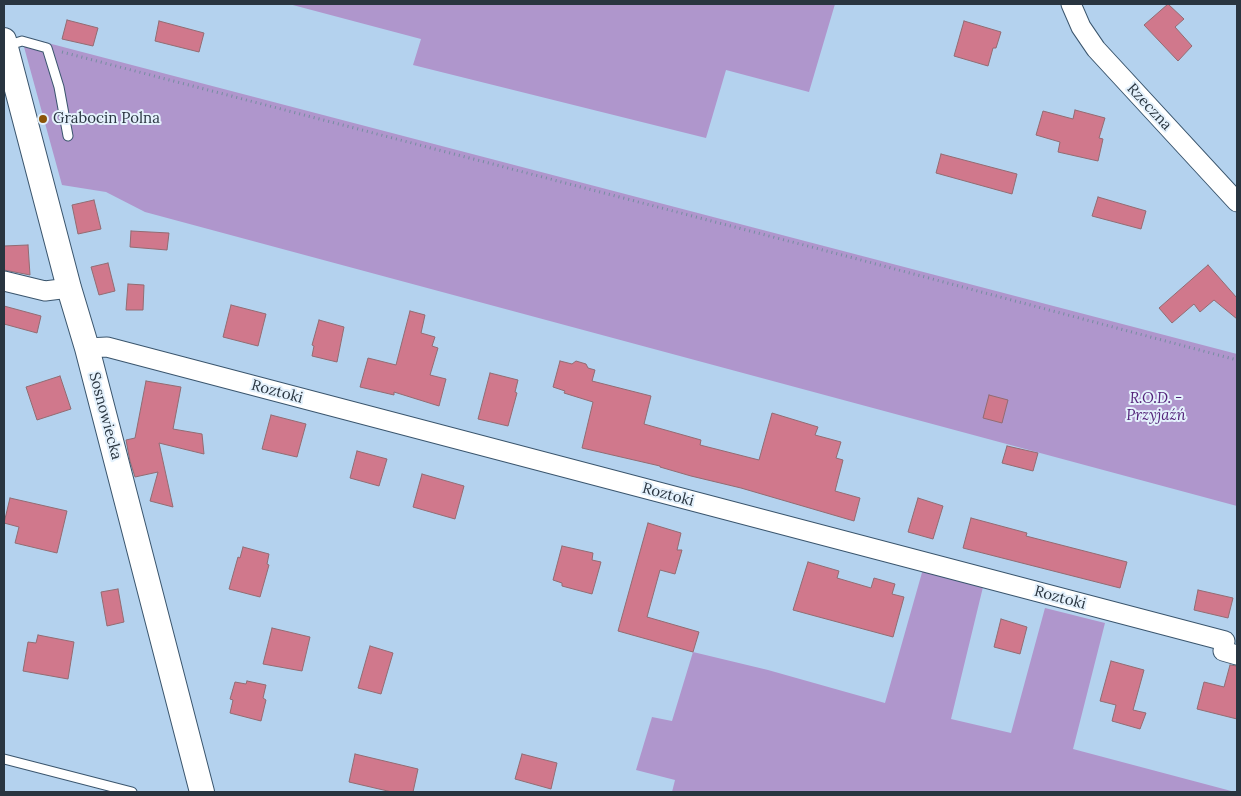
<!DOCTYPE html>
<meta charset="utf-8">
<style>
body{margin:0}
#map{position:relative;width:1241px;height:796px;overflow:hidden;background:#b4d2ee;font-family:Lora,serif}
canvas{display:block}
.frame{position:absolute;inset:0;border:5px solid #293540;pointer-events:none}
</style>
<div id="map">
<canvas width="1241" height="796"></canvas>
<div class="frame"></div>
</div>
<script>
const ctx = document.querySelector('canvas').getContext('2d');
ctx.lineJoin = 'round';
function paint(path, color) { ctx.fillStyle = color; ctx.fill(path, 'evenodd'); }
const poly = rows => new Path2D(rows.map(r => 'M' + r).join(''));
function strokePath(path, color, width, dash) { ctx.strokeStyle = color; ctx.lineWidth = width; ctx.lineCap = dash ? 'butt' : 'round'; ctx.setLineDash(dash || []); ctx.stroke(path); }
function write(font, color, halo, rows, align = 'center') {
  ctx.font = font + ' Lora,serif'; ctx.lineWidth = 4; ctx.setLineDash([]); ctx.textBaseline = 'middle'; ctx.strokeStyle = halo; ctx.fillStyle = color; for (const [text, x, y, turn = 0] of rows) {
    ctx.save(); ctx.translate(x, y); ctx.rotate((+turn || 0) * Math.PI / 180); ctx.textAlign = isNaN(turn) ? turn : align; if (halo) ctx.strokeText(text, 0, 0); ctx.fillText(text, 0, 0); ctx.restore();
  }
}
paint(poly([
 [289,4,835,4,809,92,726,70,706,138,413,65,421,39],
 [21,36,1237,354,1237,506,145,212,106,192,62,185],
 [923,569,983,587,951,719,1011,733,1045,608,1105,623,1073,749,1235,792,672,792,675,780,636,770,652,717,672,721,693,652,768,670,885,703]
]), '#af96cc');
const building = poly([
 [1168,4,1184,19,1175,27,1192,46,1178,61,1144,25,1168,4],
 [67,20,98,28,93,46,62,39,67,20],
 [159,21,204,33,199,52,155,41,159,21],
 [964,21,1001,32,996,48,993,48,988,66,954,56,964,21],
 [1075,110,1105,118,1099,138,1103,139,1098,161,1058,152,1060,142,1036,135,1043,111,1073,119,1075,110],
 [941,154,1017,174,1012,194,936,173,941,154],
 [1098,197,1146,211,1141,229,1092,216,1098,197],
 [94,200,101,229,78,234,72,205,94,200],
 [131,231,169,233,167,250,130,247,131,231],
 [28,245,30,275,4,270,4,246,28,245],
 [108,263,115,291,99,295,91,267,108,263],
 [1208,265,1237,298,1237,319,1214,300,1200,312,1194,304,1172,323,1159,308,1208,265],
 [128,284,144,285,143,310,126,310,128,284],
 [231,305,266,314,258,346,223,337,231,305],
 [4,306,41,316,37,333,4,324,4,306],
 [410,311,425,315,421,333,435,337,432,346,438,348,430,375,446,379,439,406,394,392,394,395,360,387,368,358,396,365,410,311],
 [319,320,344,327,337,362,312,356,314,346,312,345,319,320],
 [560,361,572,364,576,361,586,364,588,368,595,370,592,381,651,396,644,424,701,440,700,445,759,460,772,413,818,427,815,435,841,442,836,458,843,460,835,491,860,498,854,521,741,488,691,476,660,467,660,466,582,448,593,402,564,393,565,391,553,387,560,361],
 [490,373,518,380,515,392,517,393,508,426,478,419,490,373],
 [60,376,71,409,37,420,26,387,60,376],
 [146,381,181,387,173,429,202,434,204,454,159,443,173,507,150,501,158,472,135,477,130,461,126,440,135,438,146,381],
 [989,395,1008,400,1002,423,983,418,989,395],
 [271,415,306,424,297,457,262,449,271,415],
 [1007,446,1038,453,1033,471,1002,463,1007,446],
 [357,451,387,459,379,486,350,478,357,451],
 [422,474,464,486,455,519,413,507,422,474],
 [10,498,67,511,57,553,15,543,19,527,4,523,10,498],
 [918,498,943,506,933,539,908,532,918,498],
 [971,518,1027,533,1026,536,1127,562,1120,588,963,548,971,518],
 [648,523,681,533,677,550,682,550,675,574,660,570,647,617,699,632,693,652,618,631,648,523],
 [562,546,593,553,592,560,601,562,592,594,562,586,562,583,553,580,562,546],
 [243,547,269,554,267,564,269,565,260,597,229,589,238,557,240,558,243,547],
 [808,562,839,571,837,578,871,588,874,578,895,584,892,594,904,597,893,637,793,610,808,562],
 [118,589,124,622,107,626,101,592,118,589],
 [1198,590,1233,598,1228,618,1194,610,1198,590],
 [1001,619,1027,627,1020,654,994,647,1001,619],
 [272,628,310,637,302,671,263,664,272,628],
 [38,635,74,642,68,679,23,671,28,642,36,643,38,635],
 [370,646,393,653,381,694,358,688,370,646],
 [1111,661,1144,670,1133,710,1146,713,1140,729,1112,721,1116,705,1100,701,1111,661],
 [1230,665,1237,666,1237,719,1197,709,1204,682,1224,687,1230,665],
 [247,681,266,685,263,698,266,700,261,721,230,713,233,700,230,699,235,682,246,684,247,681],
 [355,754,418,769,413,792,392,792,349,782,355,754],
 [522,754,557,763,551,789,515,779,522,754]
]);
paint(building, '#d0788c');
strokePath(building, '#926b72', 1);
const service = poly([
 [6,46,22,41,47,48,59,87,68,136],
 [4,759,132,792]
]);
const minor = poly([
 [1071,4,1081,27,1096,49,1237,202],
 [4,281,45,291,69,288],
 [87,348,107,347,1225,641,1223,651,1237,655]
]);
const tertiary = poly([
 [4,40,69,288,87,348,202,792]
]);
strokePath(service, '#3a556d', 11);
strokePath(minor, '#3a556d', 21);
strokePath(tertiary, '#3a556d', 26);
strokePath(poly([
 [62,52,846,256,1237,360]
]), '#768ca1', 3, [1, 4]);
strokePath(service, '#fff', 9);
strokePath(minor, '#fff', 19);
strokePath(tertiary, '#fff', 24);
for (const [x, y, r, color] of [
 [43,119,5,"#8b5407"]
]) { const dot = new Path2D(); dot.arc(x, y, r, 0, 2 * Math.PI); ctx.fillStyle = color; ctx.fill(dot); strokePath(dot, '#e4f1fc', 2); }
write('15px', '#293540', '#e4f1fc', [
 ["Rzeczna",1149,107,47],
 ["Roztoki",277,392,15],
 ["Sosnowiecka",105,416,75],
 ["Roztoki",668,495,15],
 ["Roztoki",1060,598,15]
]);
write('15px', '#293540', '#e4f1fc', [
 ["Grabocin Polna",53,119]
], 'left');
write('italic 15px', '#54247a', '#e4f1fc', [
 ["R.O.D. -",1156,399],
 ["Przyjaźń",1156,416]
]);
</script>
